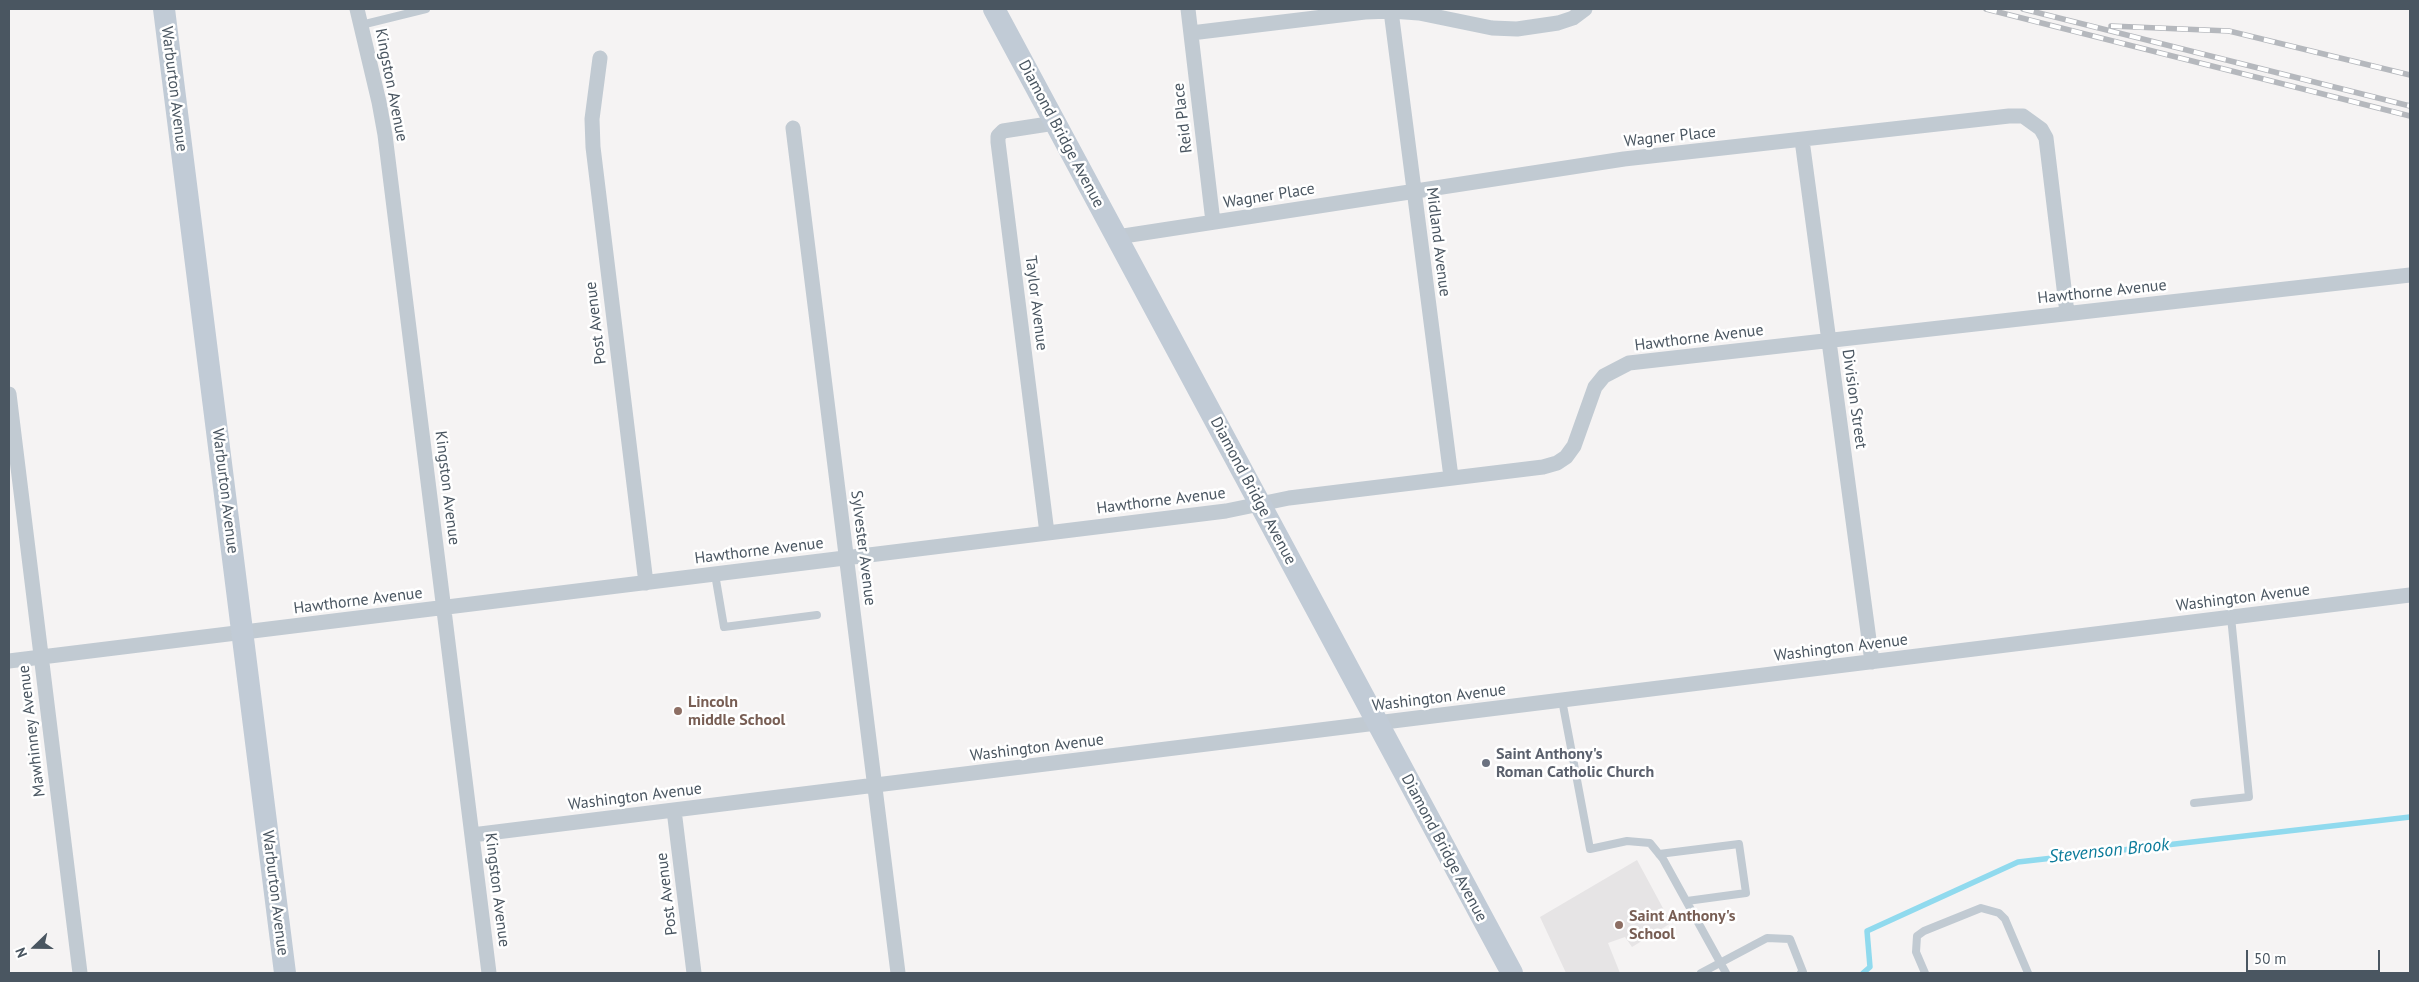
<!DOCTYPE html>
<style>
body{margin:0}
#map{position:relative;width:2419px;height:982px;overflow:hidden;background:#f5f3f3;font-family:"PT Sans",sans-serif}
canvas{display:block}
.frame{position:absolute;inset:0;border:10px solid #4a5661;pointer-events:none}
.north{position:absolute;left:10px;top:922px;width:50px;height:50px;-webkit-text-stroke:4px #fff;paint-order:stroke;rotate:248deg;font-size:14px;font-weight:700;line-height:20px;text-align:center;color:#4a5661}
.north::after{content:'';display:block;margin:auto;width:18px;height:22px;background:#4a5661;clip-path:polygon(50% 0,100% 100%,50% 72%,0 100%)}
.scale{position:absolute;left:2246px;top:950px;width:134px;height:22px;box-sizing:border-box;border:2px solid #4a5661;border-top:0;padding-left:6px;font-size:15px;line-height:18px;white-space:nowrap;color:#4a5661;-webkit-text-stroke:4px #fff;paint-order:stroke}
</style>
<div id="map">
<canvas width="2419" height="982"></canvas>
<div class="frame"></div>
<div class="north">N</div>
<div class="scale">50 m</div>
</div>
<script>
const ctx = document.querySelector('canvas').getContext('2d');
ctx.lineJoin = 'round';
function paint(path, color) { ctx.fillStyle = color; ctx.fill(path, 'evenodd'); }
const poly = rows => new Path2D(rows.map(r => 'M' + r).join(''));
function strokePath(path, color, width, dash) { ctx.strokeStyle = color; ctx.lineWidth = width; ctx.lineCap = dash ? 'butt' : 'round'; ctx.setLineDash(dash || []); ctx.stroke(path); }
function write(font, color, halo, rows, align = 'center') {
  ctx.font = font + ' "PT Sans",sans-serif'; ctx.lineWidth = 5; ctx.setLineDash([]); ctx.textBaseline = 'middle'; ctx.strokeStyle = halo; ctx.fillStyle = color; for (const [text, x, y, turn = 0] of rows) {
    ctx.save(); ctx.translate(x, y); ctx.rotate((+turn || 0) * Math.PI / 180); ctx.textAlign = isNaN(turn) ? turn : align; if (halo) ctx.strokeText(text, 0, 0); ctx.fillText(text, 0, 0); ctx.restore();
  }
}
paint(poly([
 [1637,860,1671,923,1632,947,1625,937,1608,943,1620,973,1566,973,1540,917]
]), '#e6e4e5');
strokePath(poly([
 [1863,973,1870,967,1867,931,2018,862,2410,817]
]), '#90daee', 5.5);
strokePath(poly([
 [361,25,426,9],
 [715,574,724,627,817,615],
 [1562,700,1590,849,1627,841,1650,843,1663,859,1726,973],
 [2194,803,2249,797,2231,617],
 [1659,854,1739,844,1746,893,1687,901],
 [1701,973,1767,938,1790,939,1803,972,1801,973],
 [1925,973,1916,952,1917,936,1924,931,1981,908,1999,913,2005,919,2028,973]
]), '#c1cad2', 8);
strokePath(poly([
 [357,9,379,102,385,135,489,973],
 [1188,9,1213,222],
 [1391,11,1451,477],
 [1191,33,1365,12,1391,11,1419,13,1492,28,1517,29,1558,23,1573,18,1585,9],
 [600,58,592,119,593,147,646,583],
 [793,128,898,973],
 [1802,140,1872,662],
 [1117,237,1624,159,2009,116,2023,116,2041,129,2046,138,2067,313],
 [9,394,80,973],
 [1047,533,998,142,998,136,1003,131,1055,123],
 [9,661,1226,511,1289,498,1543,467,1557,463,1566,457,1574,446,1595,387,1604,376,1629,363,2410,275],
 [674,810,694,973],
 [472,835,2410,595]
]), '#c1cad2', 15);
strokePath(poly([
 [164,9,285,973],
 [994,9,1512,973]
]), '#c1cbd6', 22);
const rail = poly([
 [1986,9,2410,116],
 [2023,9,2410,106],
 [2111,26,2229,31,2410,75]
]);
strokePath(rail, '#b5b8bd', 5.5);
strokePath(rail, '#fff', 4, [11]);
for (const [x, y, r, color] of [
 [678,711,5,"#8d6e63"],
 [1486,763,5,"#6b7280"],
 [1619,925,5,"#8d6e63"]
]) { const dot = new Path2D(); dot.arc(x, y, r, 0, 2 * Math.PI); ctx.fillStyle = color; ctx.fill(dot); strokePath(dot, '#fff', 2); }
write('16px', '#4a5661', '#fff', [
 ["Kingston Avenue",391,85,79],
 ["Warburton Avenue",174,89,83],
 ["Reid Place",1183,118,-97],
 ["Diamond Bridge Avenue",1061,134,62],
 ["Wagner Place",1670,137,-6],
 ["Wagner Place",1269,196,-9],
 ["Midland Avenue",1438,242,83],
 ["Hawthorne Avenue",2102,292,-6],
 ["Taylor Avenue",1036,303,83],
 ["Post Avenue",596,323,-97],
 ["Hawthorne Avenue",1699,338,-7],
 ["Division Street",1854,399,82],
 ["Kingston Avenue",447,488,83],
 ["Warburton Avenue",225,491,83],
 ["Diamond Bridge Avenue",1253,491,62],
 ["Hawthorne Avenue",1161,501,-7],
 ["Sylvester Avenue",863,548,83],
 ["Hawthorne Avenue",759,551,-7],
 ["Washington Avenue",2243,598,-7],
 ["Hawthorne Avenue",358,601,-7],
 ["Washington Avenue",1841,648,-7],
 ["Washington Avenue",1439,698,-7],
 ["Mawhinney Avenue",32,731,-97],
 ["Washington Avenue",1037,748,-7],
 ["Washington Avenue",635,797,-7],
 ["Diamond Bridge Avenue",1444,848,62],
 ["Kingston Avenue",497,890,83],
 ["Warburton Avenue",275,893,83],
 ["Post Avenue",667,894,-97]
]);
write('bold 16px', '#785e54', '#fff', [
 ["Lincoln",688,702],
 ["middle School",688,720],
 ["Saint Anthony's",1629,916],
 ["School",1629,934]
], 'left');
write('bold 16px', '#5b616d', '#fff', [
 ["Saint Anthony's",1496,754],
 ["Roman Catholic Church",1496,772]
], 'left');
write('italic 18px', '#0c7c9b', '#fff', [
 ["Stevenson Brook",2109,851,-6]
]);
</script>
